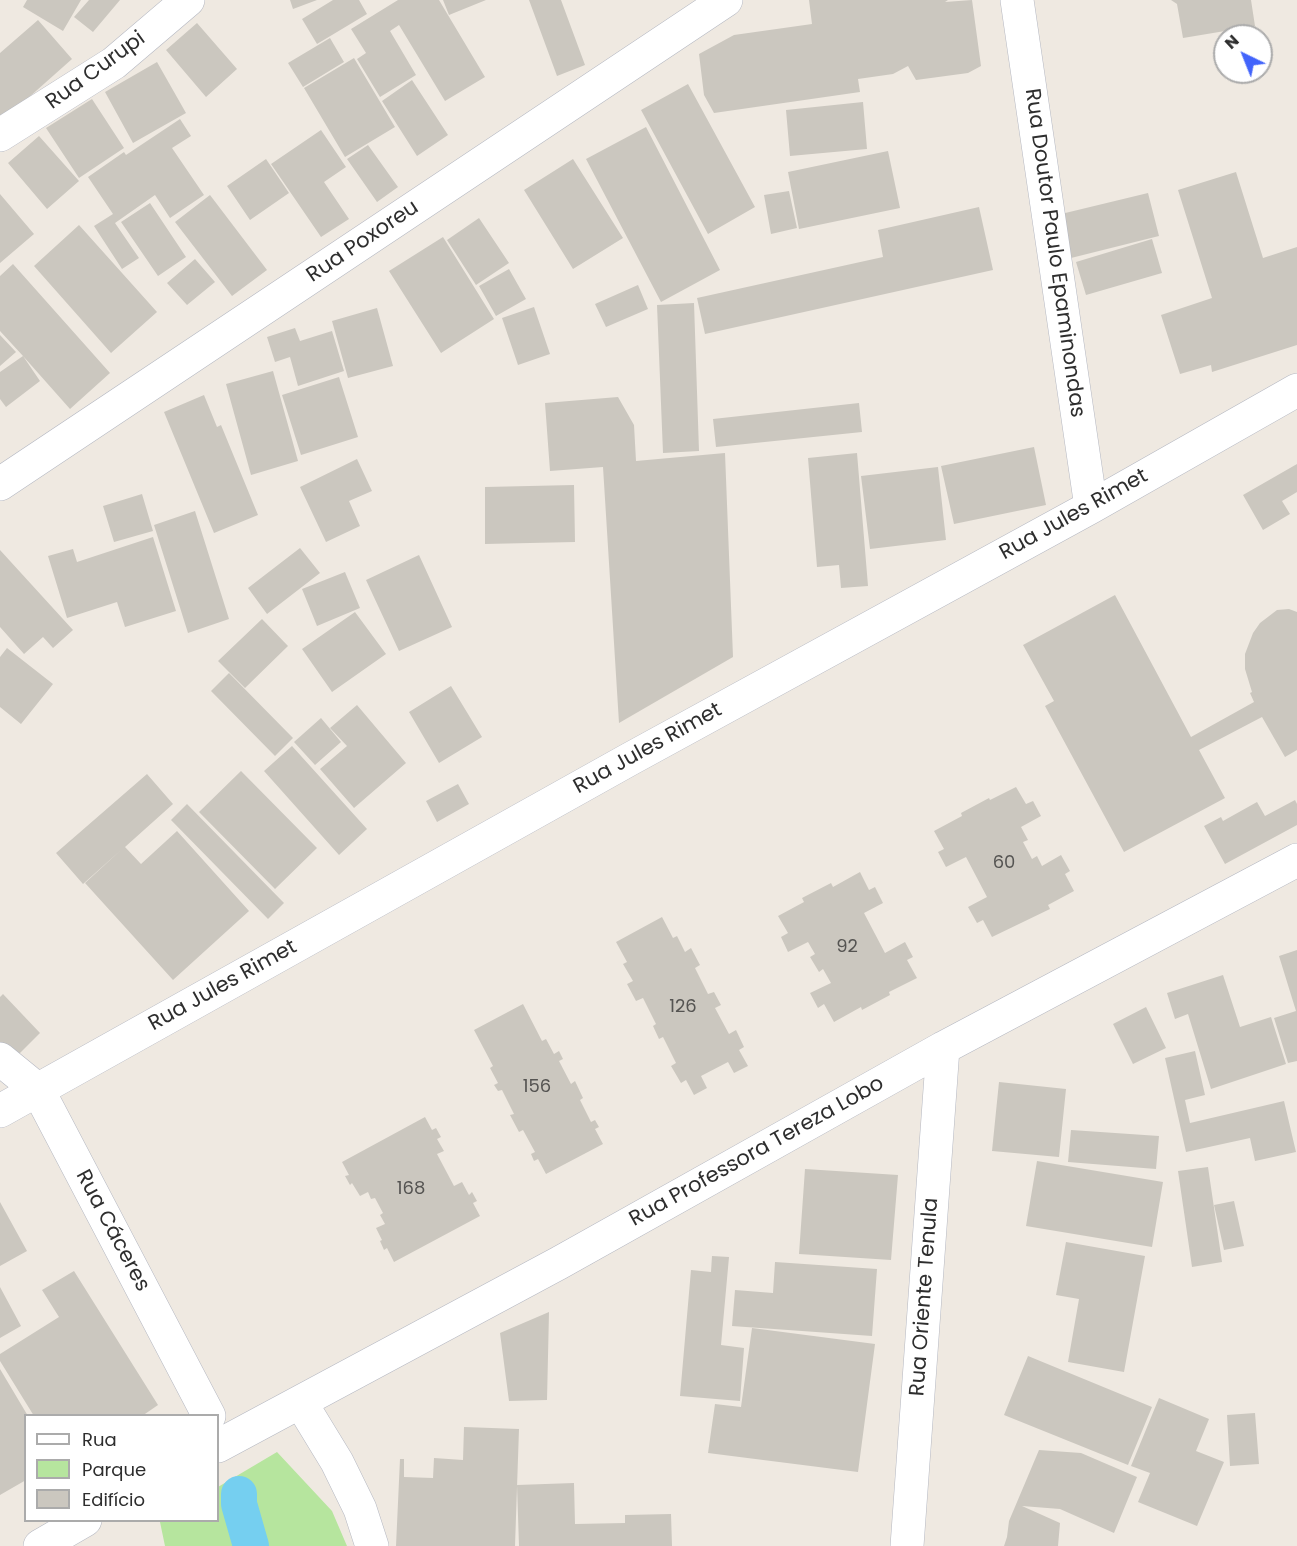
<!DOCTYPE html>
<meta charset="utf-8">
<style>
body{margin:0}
#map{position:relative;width:1297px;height:1546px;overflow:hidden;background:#efe9e1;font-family:Poppins,sans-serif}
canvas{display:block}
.legend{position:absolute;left:24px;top:1414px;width:195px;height:108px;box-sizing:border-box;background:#fff;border:2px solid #ababab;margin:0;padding:8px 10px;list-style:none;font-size:18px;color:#2e2e2e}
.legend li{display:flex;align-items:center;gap:12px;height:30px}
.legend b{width:30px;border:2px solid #ababab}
.north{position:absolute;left:1213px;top:24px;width:60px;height:60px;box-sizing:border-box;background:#fff;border:2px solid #ababab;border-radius:50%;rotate:317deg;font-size:16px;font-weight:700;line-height:24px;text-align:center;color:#2e2e2e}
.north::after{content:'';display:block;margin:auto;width:21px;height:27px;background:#4264fb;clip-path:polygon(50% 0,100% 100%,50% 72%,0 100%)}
</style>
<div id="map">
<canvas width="1297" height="1546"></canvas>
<ul class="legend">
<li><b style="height:8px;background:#fff"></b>Rua</li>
<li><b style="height:16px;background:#b6e59e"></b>Parque</li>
<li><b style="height:16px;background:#cbc7bf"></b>Edifício</li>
</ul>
<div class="north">N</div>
</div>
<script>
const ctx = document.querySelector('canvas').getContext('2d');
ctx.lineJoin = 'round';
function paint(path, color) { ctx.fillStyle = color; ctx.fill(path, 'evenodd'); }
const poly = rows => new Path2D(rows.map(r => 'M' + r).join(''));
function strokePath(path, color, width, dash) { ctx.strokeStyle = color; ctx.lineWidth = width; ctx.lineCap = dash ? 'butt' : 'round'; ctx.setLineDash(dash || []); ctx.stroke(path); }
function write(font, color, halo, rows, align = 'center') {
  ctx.font = font + ' Poppins,sans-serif'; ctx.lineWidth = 5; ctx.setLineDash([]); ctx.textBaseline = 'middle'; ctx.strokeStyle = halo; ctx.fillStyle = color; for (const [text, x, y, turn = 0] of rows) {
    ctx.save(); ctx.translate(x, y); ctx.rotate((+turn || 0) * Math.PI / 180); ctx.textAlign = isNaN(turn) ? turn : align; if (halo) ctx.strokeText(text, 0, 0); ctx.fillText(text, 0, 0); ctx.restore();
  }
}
paint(poly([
 [277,1452,332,1511,347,1546,165,1546,160,1522,218,1520,218,1487]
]), '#b6e59e');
strokePath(poly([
 [239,1494,239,1504,251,1546]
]), '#75cff0', 36);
paint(poly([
 [27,0,81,0,63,31,23,7],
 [89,0,120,0,93,32,74,17],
 [290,0,317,0,293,9],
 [333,0,359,0,367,14,317,44,302,19],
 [398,0,439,0,485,77,445,101,399,25,390,31,416,75,380,97,357,59,366,53,351,29],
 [443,0,486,0,449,15],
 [529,0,561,0,585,65,557,76],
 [809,0,948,0,945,2,972,0,981,66,968,73,916,80,908,66,893,74,858,79,860,92,714,113,704,95,699,54,734,35,812,24],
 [1171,0,1251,0,1255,26,1183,38,1177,4],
 [38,20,72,59,0,123,0,53],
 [197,23,237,69,206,97,166,50],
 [330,38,344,62,303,87,288,63],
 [354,58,395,127,345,157,304,88],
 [157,62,186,113,133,143,105,92],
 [412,80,448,135,417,156,382,101],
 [688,84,755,207,708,234,641,110],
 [92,99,124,148,79,178,46,128],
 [863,102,867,149,790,156,786,110],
 [180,119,191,136,172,148,204,195,170,218,155,195,115,223,139,258,122,269,94,226,113,214,88,177,124,152,126,155],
 [646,127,720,270,661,302,586,159],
 [321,130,346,167,324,182,349,219,321,237,271,164],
 [39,136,79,181,47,209,8,163],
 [368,145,398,187,377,202,347,159],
 [888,151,900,208,799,229,788,172],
 [266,159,289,193,250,220,227,186],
 [573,159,623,238,573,269,524,190],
 [1236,172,1263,258,1297,247,1297,345,1212,372,1211,365,1180,374,1161,315,1212,298,1178,190],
 [789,191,797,228,771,234,764,195],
 [1148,193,1159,236,1067,259,1057,215],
 [0,194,34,234,0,263],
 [210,195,267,270,232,296,175,222],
 [150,203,186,257,158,276,121,222],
 [979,207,993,270,705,334,697,298,883,257,878,230],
 [479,218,509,263,476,285,447,240],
 [79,225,157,312,111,353,34,266],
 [443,237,494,319,441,353,389,271],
 [1152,239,1162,273,1086,295,1076,262],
 [195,259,215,282,187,305,167,283],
 [13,264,110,373,70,409,23,356,40,381,6,407,0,399,0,372,23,356,0,331,0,276],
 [509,269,526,299,496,316,479,286],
 [638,285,648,309,606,327,595,304],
 [694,303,699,451,663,453,657,305],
 [534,307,550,354,518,365,502,318],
 [377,308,393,366,348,378,332,321],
 [295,328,300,341,332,331,344,371,298,386,290,357,275,362,267,337],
 [0,335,16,352,0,366],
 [273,371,298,461,251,475,226,384],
 [339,377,358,437,301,455,282,395],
 [204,395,217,427,221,425,258,515,214,533,164,412],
 [618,397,634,425,636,461,725,453,733,657,619,723,603,467,550,471,545,403],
 [859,403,862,432,716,447,713,419],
 [1034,447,1046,505,954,524,941,466],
 [857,453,868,586,841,588,839,565,817,567,808,458],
 [357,459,372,491,349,501,360,526,326,542,300,487],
 [1297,464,1297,492,1282,501,1290,514,1263,530,1243,495],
 [938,467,946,540,870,549,861,476],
 [574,485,575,542,485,544,485,487],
 [142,494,153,531,114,542,103,506],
 [195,511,229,619,188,633,154,525],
 [153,537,176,611,125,627,117,602,67,618,48,556,73,549,77,562],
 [300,548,320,573,267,614,248,588],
 [0,550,73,630,53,648,43,637,24,654,0,627],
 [419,555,452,627,399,651,366,580],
 [345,572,360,608,317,626,302,589],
 [1115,595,1191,737,1254,702,1250,693,1252,692,1245,669,1245,654,1253,633,1260,623,1277,610,1289,609,1297,612,1297,750,1285,757,1262,717,1199,750,1225,798,1124,852,1045,706,1054,701,1023,645],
 [355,612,386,654,332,692,302,649],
 [262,619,288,646,245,688,218,661],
 [7,648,53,684,21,724,0,707,0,657],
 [229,673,293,738,275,756,211,691],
 [451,686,482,737,439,763,409,712],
 [357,705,406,763,354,808,320,769,347,746,330,728],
 [321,718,341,742,315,765,294,742],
 [292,746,367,829,339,855,264,771],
 [241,771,317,848,275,889,199,812],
 [147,774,173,804,125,847,141,864,177,831,249,911,173,980,85,883,121,850,83,884,56,853],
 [458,784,469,804,437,822,426,801],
 [1016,787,1026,804,1033,801,1041,816,1021,827,1028,840,1023,842,1032,859,1037,856,1042,866,1061,855,1070,871,1065,874,1074,891,1048,905,1050,909,992,937,983,920,977,923,968,907,987,897,966,857,946,867,938,852,944,849,934,831,962,816,961,813,989,798,990,800],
 [1295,800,1297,804,1297,825,1225,864,1204,826,1221,817,1223,821,1257,802,1265,816],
 [187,804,284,903,268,919,171,820],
 [860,872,869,890,875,887,883,903,864,913,885,953,905,942,913,957,907,960,917,978,889,992,890,995,862,1010,861,1007,834,1022,824,1004,818,1008,810,993,831,983,823,969,819,972,810,957,815,954,808,942,788,952,781,937,788,933,778,916,804,902,802,898,831,883,833,887],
 [662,917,673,938,677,936,685,952,691,948,700,965,695,968,708,994,714,992,721,1005,715,1008,729,1034,736,1030,744,1047,739,1050,748,1066,734,1073,728,1062,701,1076,707,1088,694,1095,686,1080,681,1083,671,1066,676,1063,663,1037,659,1039,653,1026,656,1024,643,998,636,1001,627,984,633,981,623,964,627,962,616,942],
 [1297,950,1297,1061,1288,1063,1274,1018,1296,1011,1279,956],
 [1223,975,1240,1027,1271,1017,1286,1064,1211,1089,1188,1014,1175,1019,1167,993],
 [3,994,40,1033,14,1059,0,1045,0,997],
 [523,1004,542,1041,546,1039,554,1054,559,1051,563,1059,559,1061,571,1084,575,1081,583,1098,580,1100,591,1122,595,1120,599,1127,595,1129,603,1144,546,1174,538,1159,534,1161,531,1154,535,1152,523,1130,519,1132,510,1115,514,1114,502,1090,498,1091,494,1085,498,1083,490,1068,493,1066,474,1030],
 [1146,1007,1166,1048,1133,1064,1113,1024],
 [1195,1051,1205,1095,1185,1100,1190,1123,1284,1101,1296,1152,1255,1161,1250,1138,1186,1152,1165,1058],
 [999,1082,1066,1089,1059,1157,992,1151],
 [425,1117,432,1130,436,1128,441,1137,437,1139,444,1151,437,1154,454,1186,462,1182,469,1195,472,1192,477,1201,473,1203,480,1216,394,1262,387,1248,384,1250,380,1241,382,1240,376,1228,385,1224,380,1215,383,1213,375,1198,371,1199,368,1192,360,1196,352,1183,350,1185,345,1176,349,1175,342,1162],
 [1071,1130,1159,1136,1156,1169,1068,1162],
 [1037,1161,1163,1182,1152,1247,1026,1226],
 [1208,1167,1222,1262,1192,1267,1178,1171],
 [805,1169,898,1175,891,1260,799,1254],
 [1234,1201,1244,1246,1224,1250,1214,1205],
 [0,1202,27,1251,0,1266],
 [1066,1242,1145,1256,1124,1372,1068,1362,1079,1299,1056,1295],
 [712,1256,729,1257,721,1345,744,1348,740,1401,680,1396,691,1270,711,1272],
 [775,1262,877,1269,872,1336,732,1326,735,1290,773,1293],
 [74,1271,158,1405,142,1416,34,1416,0,1361,0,1354,59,1317,42,1290],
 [0,1287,21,1326,0,1338],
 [549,1312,547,1400,509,1401,500,1333],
 [752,1328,875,1344,858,1472,708,1453,715,1404,741,1407],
 [1028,1356,1152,1407,1128,1465,1004,1415],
 [0,1369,28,1416,26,1416,26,1480,0,1495],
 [1159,1398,1209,1419,1196,1451,1224,1462,1197,1526,1138,1502,1150,1473,1131,1466],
 [1255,1413,1259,1464,1230,1466,1227,1415],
 [464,1427,519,1429,515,1546,396,1546,400,1459,404,1459,404,1477,433,1478,434,1458,463,1460],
 [1039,1450,1081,1453,1137,1477,1114,1533,1060,1509,1022,1506,1060,1523,1058,1546,1004,1546,1007,1537,1009,1521],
 [574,1483,575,1524,625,1523,625,1515,671,1514,672,1546,519,1546,517,1485]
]), '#cbc7bf');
const minor = poly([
 [1017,0,1091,507],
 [0,135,114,63,188,0],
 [0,484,726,0],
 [0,1059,38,1090,209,1416],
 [0,1111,630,759,1091,507,1297,390],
 [301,1403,337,1462,360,1509,372,1546],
 [218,1446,559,1263,943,1048,1297,860],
 [40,1546,85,1520],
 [907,1546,943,1048]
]);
strokePath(minor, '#b4b7c1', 34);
strokePath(minor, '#fff', 33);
write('18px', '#555452', null, [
 ["60",1004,863],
 ["92",847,947],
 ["126",683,1007],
 ["156",537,1087],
 ["168",411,1189]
]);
write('21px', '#2e2e2e', '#fff', [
 ["Rua Curupi",96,71,-36],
 ["Rua Poxoreu",363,242,-34],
 ["Rua Doutor Paulo Epaminondas",1054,253,82],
 ["Rua Jules Rimet",1074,515,-29],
 ["Rua Jules Rimet",648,749,-29],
 ["Rua Jules Rimet",223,986,-29],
 ["Rua Professora Tereza Lobo",757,1152,-29],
 ["Rua Cáceres",112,1231,62],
 ["Rua Oriente Tenula",925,1297,-86]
]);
</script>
